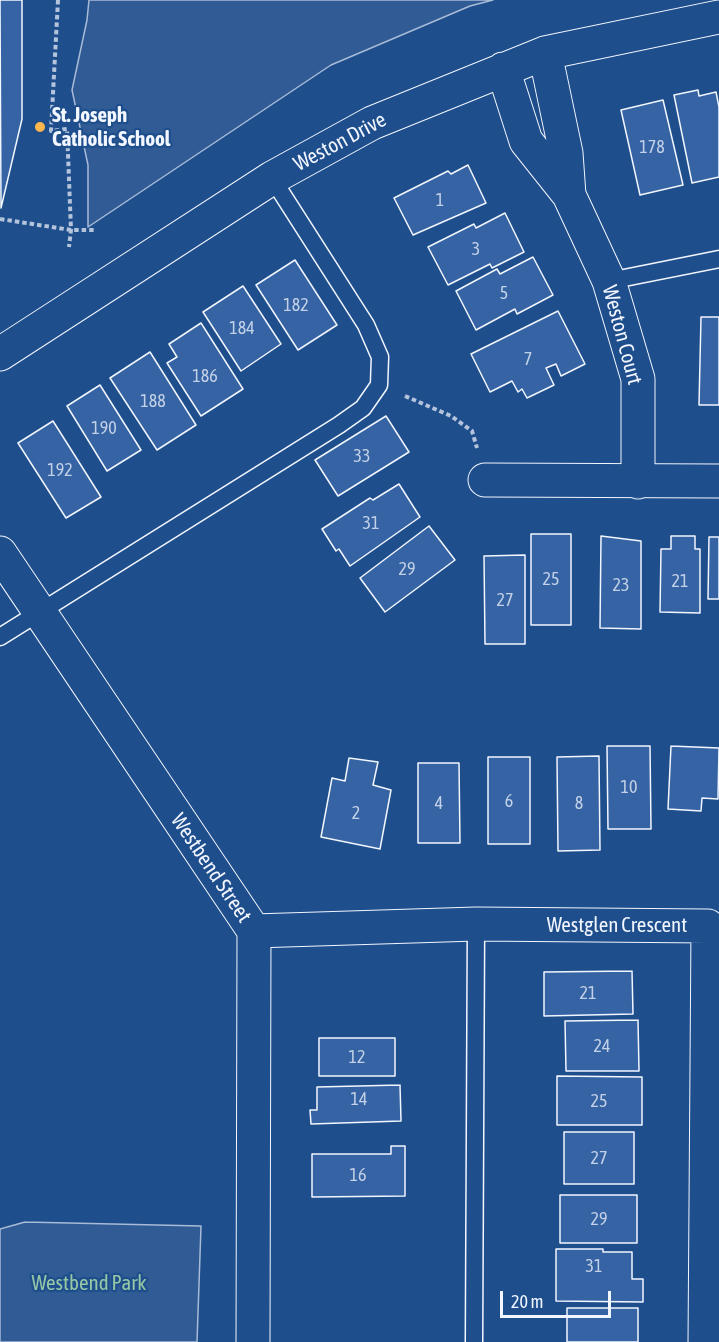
<!DOCTYPE html>
<style>
body{margin:0}
#map{position:relative;width:719px;height:1342px;overflow:hidden;background:#1f4e8c;font-family:"Asap Condensed",sans-serif}
canvas{display:block}
.scale{position:absolute;left:500px;top:1291px;width:111px;height:27px;box-sizing:border-box;border:3px solid #f2f6ff;border-top:0;padding-left:8px;font-size:18px;line-height:21px;white-space:nowrap;color:#f2f6ff;-webkit-text-stroke:4px #1f4e8c;paint-order:stroke}
</style>
<div id="map">
<canvas width="719" height="1342"></canvas>
<div class="scale">20 m</div>
</div>
<script>
const ctx = document.querySelector('canvas').getContext('2d');
ctx.lineJoin = 'round';
function paint(path, color) { ctx.fillStyle = color; ctx.fill(path, 'evenodd'); }
const poly = rows => new Path2D(rows.map(r => 'M' + r).join(''));
function strokePath(path, color, width, dash) { ctx.strokeStyle = color; ctx.lineWidth = width; ctx.lineCap = dash ? 'butt' : 'round'; ctx.setLineDash(dash || []); ctx.stroke(path); }
function write(font, color, halo, rows, align = 'center') {
  ctx.font = font + ' "Asap Condensed",sans-serif'; ctx.lineWidth = 4.5; ctx.setLineDash([]); ctx.textBaseline = 'middle'; ctx.strokeStyle = halo; ctx.fillStyle = color; for (const [text, x, y, turn = 0] of rows) {
    ctx.save(); ctx.translate(x, y); ctx.rotate((+turn || 0) * Math.PI / 180); ctx.textAlign = isNaN(turn) ? turn : align; if (halo) ctx.strokeText(text, 0, 0); ctx.fillText(text, 0, 0); ctx.restore();
  }
}
const green = poly([
 [89,0,493,0,470,6,331,65,88,227,88,165,72,90,87,20,89,0],
 [25,1222,201,1226,197,1342,0,1342,0,1229,25,1222]
]);
paint(green, '#305b95');
strokePath(green, '#a8bbd7', 1.5);
const building = poly([
 [0,0,22,0,22,119,1,208,0,0],
 [698,90,699,96,716,92,719,107,719,177,692,183,674,95,698,90],
 [663,100,683,185,640,195,621,110,663,100],
 [468,165,486,203,413,235,394,198,448,171,451,174,468,165],
 [505,213,524,252,492,268,490,264,448,285,428,247,474,224,476,228,505,213],
 [533,257,553,295,517,314,515,309,476,330,456,291,497,269,500,274,533,257],
 [295,260,337,325,298,350,256,285,295,260],
 [243,286,281,344,241,371,203,312,243,286],
 [558,311,585,364,561,376,556,364,546,368,554,385,527,398,522,389,518,392,512,381,490,392,471,354,558,311],
 [701,317,719,317,719,405,699,405,701,317],
 [201,323,243,389,201,416,167,363,177,357,169,344,201,323],
 [150,352,196,425,157,450,110,378,150,352],
 [100,385,141,450,107,471,67,406,100,385],
 [386,416,409,452,338,496,315,460,386,416],
 [53,421,101,497,66,518,18,443,53,421],
 [399,484,420,517,350,566,339,549,336,551,322,529,370,498,373,500,399,484],
 [429,526,455,560,385,612,360,578,429,526],
 [531,534,571,534,571,625,531,625,531,534],
 [601,536,641,541,641,629,600,628,601,536],
 [671,536,695,536,695,549,700,549,700,613,660,612,661,549,671,549,671,536],
 [709,537,719,537,719,599,708,599,709,537],
 [525,555,525,644,485,644,484,556,525,555],
 [607,746,650,746,651,829,608,829,607,746],
 [671,746,719,748,718,799,702,798,701,811,668,809,671,746],
 [599,756,600,850,558,851,557,757,599,756],
 [488,757,530,757,530,844,488,844,488,757],
 [349,758,378,762,373,785,391,790,380,849,321,837,332,778,345,781,349,758],
 [418,763,459,763,460,843,418,843,418,763],
 [632,971,633,1014,544,1016,544,972,632,971],
 [638,1020,639,1071,566,1071,565,1021,638,1020],
 [319,1038,395,1038,395,1076,319,1076,319,1038],
 [557,1076,642,1077,642,1125,557,1125,557,1076],
 [400,1085,401,1121,311,1124,310,1110,317,1110,317,1087,400,1085],
 [564,1132,634,1132,634,1184,564,1184,564,1132],
 [391,1146,405,1146,405,1196,312,1197,312,1154,391,1154,391,1146],
 [560,1195,637,1195,637,1243,560,1243,560,1195],
 [556,1249,603,1249,603,1252,632,1252,632,1279,643,1279,643,1302,556,1301,556,1249],
 [567,1308,638,1308,638,1342,567,1342,567,1308]
]);
paint(building, '#3563a3');
strokePath(building, '#f2f6ff', 1.5);
const service = poly([
 [609,281,719,259],
 [0,637,339,425,363,408,379,385,380,357,366,325,272,178],
 [474,1342,476,924]
]);
const minor = poly([
 [545,53,566,153,569,195],
 [503,69,526,141,569,195,609,281,638,379,638,482],
 [0,354,272,178,372,123,545,53,719,17],
 [485,480,719,481],
 [0,553,254,931,253,1342],
 [254,931,476,924,708,926,705,1342]
]);
strokePath(service, '#f2f6ff', 19);
strokePath(minor, '#f2f6ff', 35);
strokePath(poly([
 [58,0,51,131,67,129,71,230,69,247],
 [0,219,71,230,94,230],
 [405,396,451,416,472,431,477,448]
]), '#b3c4dc', 4, [4.5, 3]);
strokePath(service, '#1f4e8c', 16);
strokePath(minor, '#1f4e8c', 33);
for (const [x, y, r, color] of [
 [40,127,6,"#ffb74d"]
]) { const dot = new Path2D(); dot.arc(x, y, r, 0, 2 * Math.PI); ctx.fillStyle = color; ctx.fill(dot); strokePath(dot, '#1f4e8c', 2); }
write('18px', '#c3d1e8', null, [
 ["178",652,147],
 ["1",440,200],
 ["3",476,249],
 ["5",504,293],
 ["182",296,305],
 ["184",242,328],
 ["7",528,359],
 ["186",205,376],
 ["188",153,401],
 ["190",104,428],
 ["33",362,456],
 ["192",60,470],
 ["31",371,523],
 ["29",407,569],
 ["25",551,579],
 ["21",680,581],
 ["23",621,585],
 ["27",505,600],
 ["10",629,787],
 ["6",509,801],
 ["4",439,803],
 ["8",579,803],
 ["2",356,813],
 ["21",588,993],
 ["24",602,1046],
 ["12",357,1057],
 ["14",359,1099],
 ["25",599,1101],
 ["27",599,1158],
 ["16",358,1175],
 ["29",599,1219],
 ["31",594,1266]
]);
write('bold 21px', '#f2f6ff', '#1f4e8c', [
 ["St. Joseph",52,115],
 ["Catholic School",52,139]
], 'left');
write('21px', '#f2f6ff', '#1f4e8c', [
 ["Weston Drive",340,142,-28],
 ["Weston Court",622,335,75],
 ["Westbend Street",211,868,56],
 ["Westglen Crescent",617,925]
]);
write('21px', '#97c8a6', '#1f4e8c', [
 ["Westbend Park",89,1283]
]);
</script>
